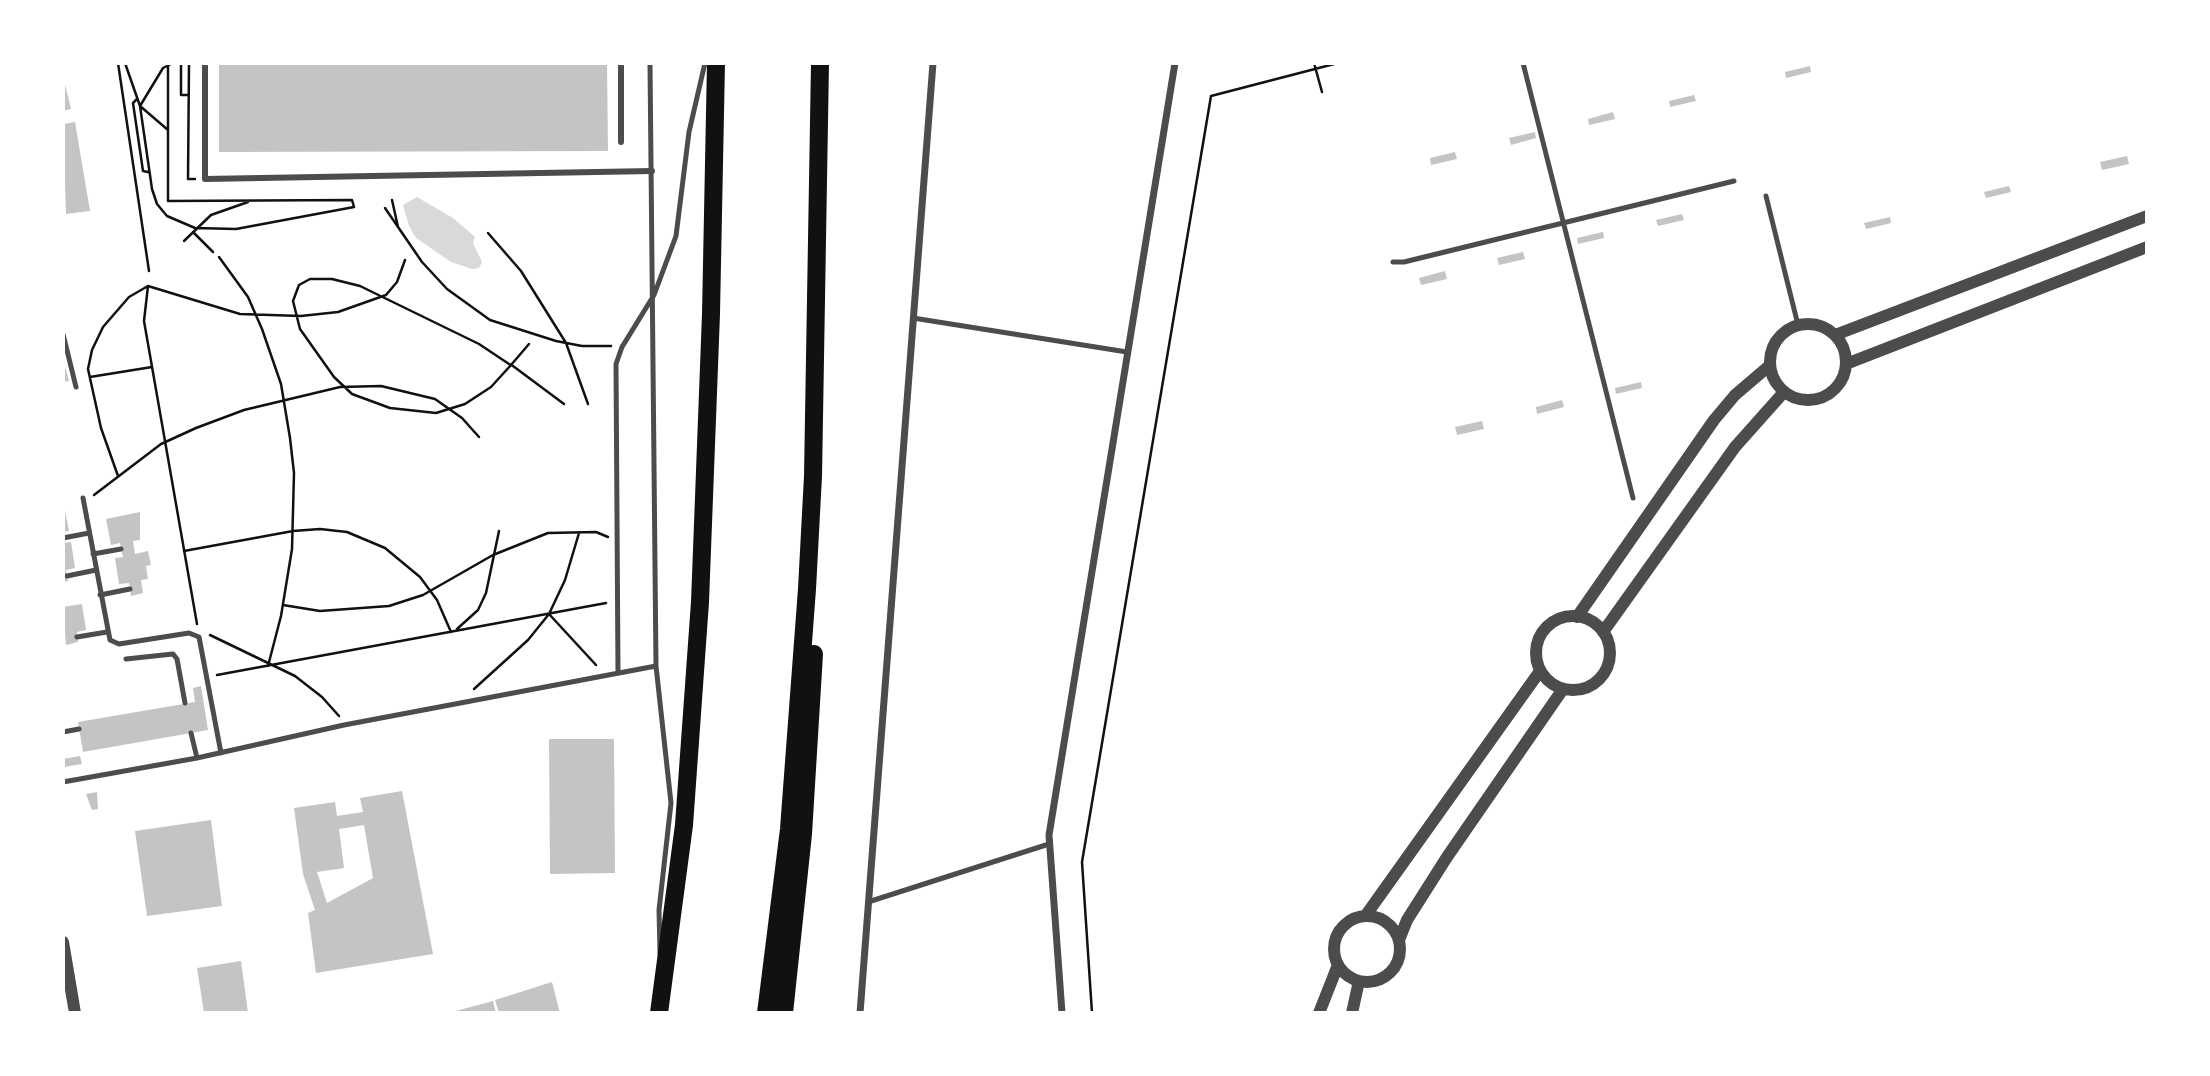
<!DOCTYPE html>
<style>
body{margin:0}
#map{position:relative;width:2210px;height:1076px;overflow:hidden;background:#fff;font-family:"Crimson Pro",serif}
canvas{display:block}
.frame{position:absolute;inset:0;border:65px solid #fff;pointer-events:none}
</style>
<div id="map">
<canvas width="2210" height="1076"></canvas>
<div class="frame"></div>
</div>
<script>
const ctx = document.querySelector('canvas').getContext('2d');
ctx.lineJoin = 'round';
function paint(path, color) { ctx.fillStyle = color; ctx.fill(path, 'evenodd'); }
const poly = rows => new Path2D(rows.map(r => 'M' + r).join(''));
function strokePath(path, color, width, dash) { ctx.strokeStyle = color; ctx.lineWidth = width; ctx.lineCap = dash ? 'butt' : 'round'; ctx.setLineDash(dash || []); ctx.stroke(path); }
paint(poly([
 [417,197,453,218,475,237,473,243,482,262,479,268,472,269,451,262,416,238,409,226,403,205]
]), '#d9d9d9');
paint(poly([
 [219,63,607,63,608,151,219,152],
 [1810,66,1811,72,1786,78,1785,72],
 [63,76,71,109,63,111],
 [1694,95,1696,101,1670,107,1669,101],
 [1613,112,1615,119,1589,125,1588,119],
 [75,122,90,211,66,214,63,124],
 [1535,132,1536,138,1511,145,1509,138],
 [1455,152,1457,159,1431,165,1430,158],
 [2127,156,2129,164,2102,170,2100,162],
 [2009,186,2011,192,1986,198,1984,192],
 [1682,214,1684,220,1658,226,1656,220],
 [1890,217,1891,223,1866,229,1864,223],
 [1603,232,1604,238,1578,244,1577,238],
 [1523,252,1525,259,1499,265,1497,258],
 [1445,271,1447,279,1421,285,1419,278],
 [63,359,69,381,63,382],
 [1641,382,1642,388,1616,394,1615,388],
 [1562,400,1564,407,1537,414,1536,407],
 [1482,421,1484,429,1457,435,1455,427],
 [63,501,69,531,63,532],
 [140,512,140,540,133,541,135,554,148,551,151,565,146,566,148,579,141,580,143,593,131,596,129,583,119,584,115,558,123,557,120,543,111,545,106,519],
 [71,542,75,568,66,570,68,581,63,582,63,543],
 [82,604,86,630,77,632,78,642,66,645,63,607],
 [201,686,208,730,83,752,78,722,195,702,193,688],
 [549,739,614,739,615,873,550,874],
 [80,756,82,764,64,767,63,759],
 [402,791,433,954,316,973,308,913,315,910,303,874,294,808,335,802,337,816,363,812,360,798],
 [364,825,373,878,327,903,317,872,344,868,339,829],
 [97,792,98,809,92,810,86,794],
 [211,820,222,906,147,916,135,831],
 [241,961,248,1013,204,1013,197,968],
 [552,982,560,1013,499,1013,495,1000],
 [493,1001,496,1013,452,1013,452,1012]
]), '#c4c4c4');
strokePath(poly([
 [118,63,149,271],
 [125,63,140,106,152,189,157,204,167,216,195,228,236,229,354,207,352,200,168,201,168,63],
 [181,63,181,95,187,95],
 [189,63,188,179,195,179],
 [1314,63,1322,92],
 [137,99,133,103,143,171,148,172],
 [168,130,140,106,163,68,173,63],
 [392,200,398,227],
 [385,208,422,262,447,289,490,320,556,341,582,346,611,346],
 [193,232,213,252],
 [488,233,521,271,566,343,588,404],
 [184,241,211,215,248,202],
 [219,257,248,297,262,329,281,384,290,438,294,473,292,549,281,616,268,666],
 [148,286,144,321,197,624],
 [529,344,511,365,491,387,465,404,436,413,390,408,352,394,334,377,300,329,293,301,299,285,310,279,332,279,360,286,479,344,509,364,513,366,564,404],
 [90,377,152,367],
 [118,476,101,428,88,369,92,350,103,327,129,297,148,286,240,314,301,316,338,312,386,295,397,282,405,260],
 [94,495,161,444,196,428,244,410,340,387,381,386,435,399,462,418,479,437],
 [184,551,293,531,320,529,347,532,385,548,420,577,437,600,451,632],
 [283,605,320,611,389,606,423,595,493,555,548,533,596,532,608,537],
 [549,614,596,665],
 [457,629,478,610,486,593,499,531],
 [210,635,295,676,322,697,339,716],
 [217,675,606,603],
 [474,689,528,640,549,614,565,580,579,533],
 [1092,1013,1082,862,1211,96,1338,63]
]), '#111', 2.5);
strokePath(poly([
 [650,63,656,666,671,803,659,910,660,954],
 [1523,63,1633,498],
 [1766,196,1798,325],
 [1393,262,1404,262,1734,181],
 [913,318,1127,352],
 [63,334,76,387],
 [83,498,110,640,119,644,189,633,199,637,221,753],
 [63,538,89,533],
 [93,554,121,549],
 [67,576,96,570],
 [100,595,130,589],
 [77,637,107,632],
 [126,659,173,654,177,659,185,703],
 [618,673,616,364,622,347,654,295,676,236,689,132,705,63],
 [63,732,79,729],
 [191,733,197,758],
 [63,782,197,758,344,725,656,666],
 [868,902,1049,844]
]), '#4c4c4c', 5);
strokePath(poly([
 [205,63,205,179,652,171],
 [621,63,621,142]
]), '#4c4c4c', 6);
strokePath(poly([
 [860,1013,933,63],
 [1062,1013,1049,835,1175,63]
]), '#4c4c4c', 7);
strokePath(poly([
 '1770 362a38 38 0 1 1 76 0a38 38 0 1 1-76 0Z',
 [1835,335,2147,216],
 [1846,364,2147,247],
 '1536 653a37 37 0 1 1 74 0a37 37 0 1 1-74 0Z',
 [1577,617,1714,420,1735,395,1769,366],
 [1603,632,1735,447,1784,392],
 [1366,915,1540,671],
 '1334 949a33 33 0 1 1 66 0a33 33 0 1 1-66 0Z',
 [1399,940,1407,920,1447,857,1563,689],
 [63,942,75,1013],
 [1319,1013,1338,965],
 [1352,1013,1359,981]
]), '#4c4c4c', 12);
strokePath(poly([
 [659,1013,684,825,700,602,711,314,716,63],
 [766,1013,789,829,807,589,813,476,820,63],
 [784,1013,803,834,814,654]
]), '#111', 18);
</script>
